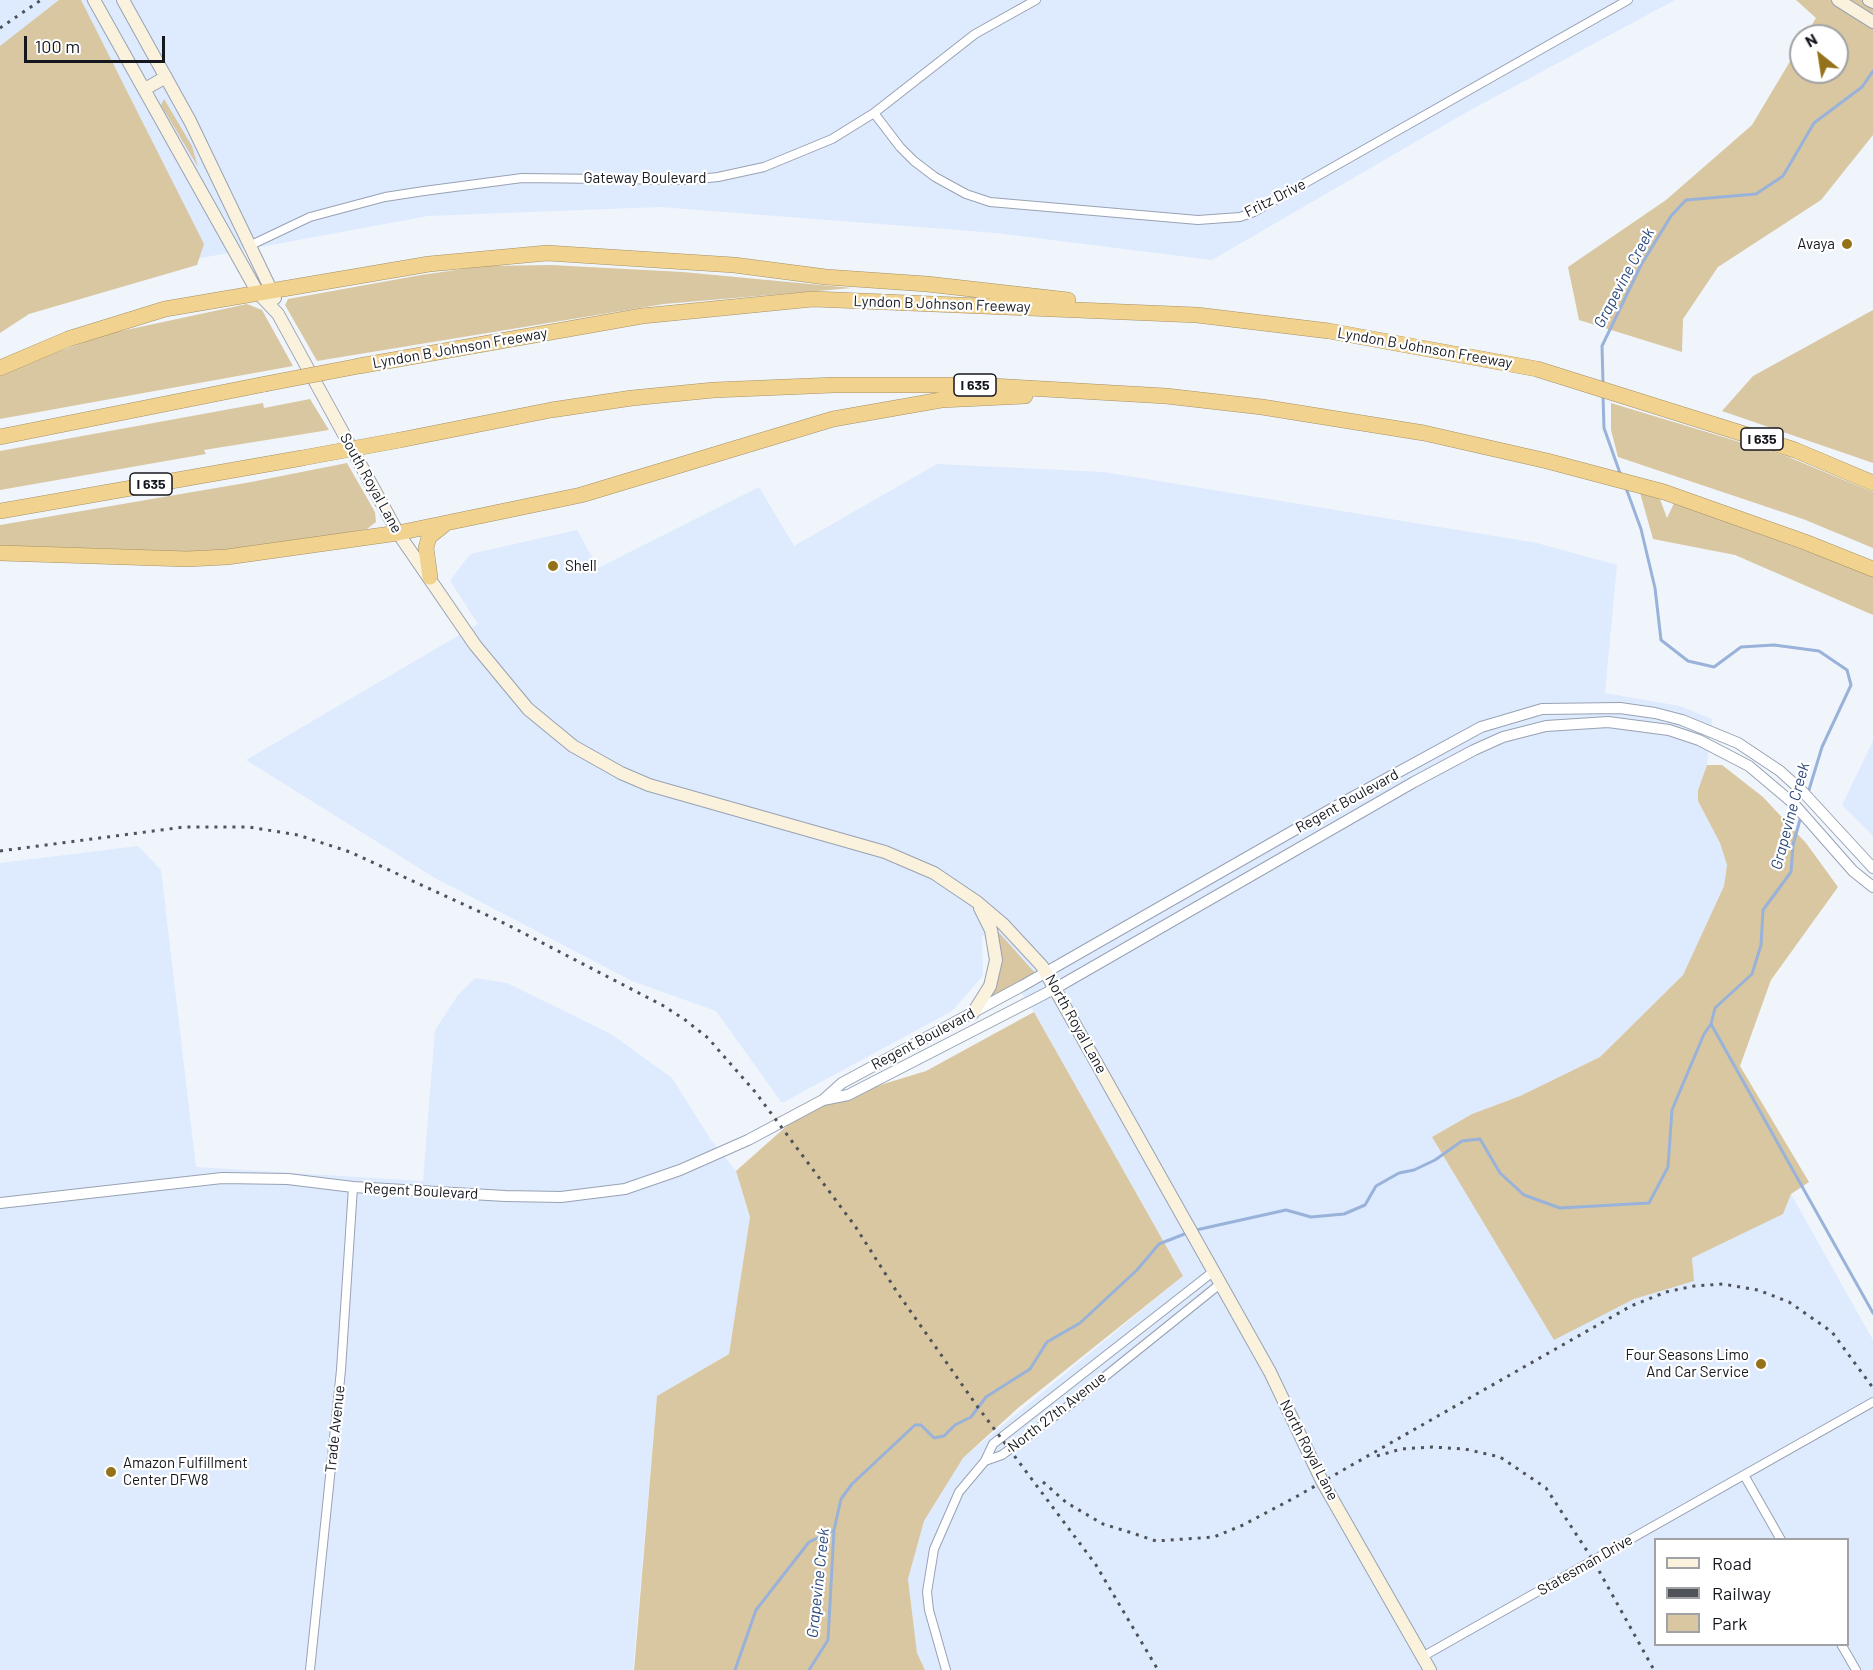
<!DOCTYPE html>
<style>
body{margin:0}
#map{position:relative;width:1873px;height:1670px;overflow:hidden;background:#f0f5fc;font-family:Barlow,sans-serif}
canvas{display:block}
.legend{position:absolute;left:1654px;top:1538px;width:195px;height:108px;box-sizing:border-box;background:#fff;border:2px solid #a1a2a5;margin:0;padding:8px 10px;list-style:none;font-size:18px;color:#14171e}
.legend li{display:flex;align-items:center;gap:12px;height:30px}
.legend b{width:30px;border:2px solid #a1a2a5}
.north{position:absolute;left:1789px;top:24px;width:60px;height:60px;box-sizing:border-box;background:#fff;border:2px solid #a1a2a5;border-radius:50%;rotate:330deg;font-size:16px;font-weight:700;line-height:24px;text-align:center;color:#14171e}
.north::after{content:'';display:block;margin:auto;width:21px;height:27px;background:#94721a;clip-path:polygon(50% 0,100% 100%,50% 72%,0 100%)}
.scale{position:absolute;left:24px;top:36px;width:141px;height:27px;box-sizing:border-box;border:3px solid #14171e;border-top:0;padding-left:8px;font-size:18px;line-height:21px;white-space:nowrap;color:#14171e;-webkit-text-stroke:4px #fff;paint-order:stroke}
</style>
<div id="map">
<canvas width="1873" height="1670"></canvas>
<ul class="legend">
<li><b style="height:8px;background:#fbf2dd"></b>Road</li>
<li><b style="height:8px;background:#4f5259"></b>Railway</li>
<li><b style="height:16px;background:#d9c7a1"></b>Park</li>
</ul>
<div class="north">N</div>
<div class="scale">100 m</div>
</div>
<script>
const ctx = document.querySelector('canvas').getContext('2d');
ctx.lineJoin = 'round';
function paint(path, color) { ctx.fillStyle = color; ctx.fill(path, 'evenodd'); }
const poly = rows => new Path2D(rows.map(r => 'M' + r).join(''));
function strokePath(path, color, width, dash) { ctx.strokeStyle = color; ctx.lineWidth = width; ctx.lineCap = dash ? 'butt' : 'round'; ctx.setLineDash(dash || []); ctx.stroke(path); }
function write(font, color, halo, rows, align = 'center') {
  ctx.font = font + ' Barlow,sans-serif'; ctx.lineWidth = 4.5; ctx.setLineDash([]); ctx.textBaseline = 'middle'; ctx.strokeStyle = halo; ctx.fillStyle = color; for (const [text, x, y, turn = 0] of rows) {
    ctx.save(); ctx.translate(x, y); ctx.rotate((+turn || 0) * Math.PI / 180); ctx.textAlign = isNaN(turn) ? turn : align; if (halo) ctx.strokeText(text, 0, 0); ctx.fillText(text, 0, 0); ctx.restore();
  }
}
paint(poly([
 [0,0,1675,0,1467,112,1212,260,996,233,660,207,428,216,201,258,0,311],
 [937,464,1104,472,1537,543,1617,565,1605,693,1680,706,1712,719,1707,765,1698,790,1698,801,1720,843,1727,865,1724,886,1683,975,1600,1057,1520,1096,1472,1114,1432,1137,1554,1339,1634,1299,1693,1281,1692,1258,1782,1214,1791,1194,1873,1340,1873,1670,925,1670,917,1653,908,1579,924,1521,963,1458,1183,1276,1034,1012,982,934,983,976,952,1011,782,1103,716,1011,632,981,435,878,246,760,478,624,450,581,470,554,577,530,598,568,759,487,794,546],
 [1656,1540,1848,1540,1848,1644,1656,1644],
 [1873,741,1873,836,1842,805],
 [138,846,161,870,196,1167,423,1181,435,1030,458,995,475,978,507,983,611,1034,672,1078,711,1140,736,1171,750,1217,729,1354,657,1396,633,1670,0,1670,0,863]
]), '#deeafe');
paint(poly([
 [59,0,81,0,204,244,197,265,29,314,0,333,0,46],
 [1796,0,1873,0,1873,135,1821,200,1718,267,1683,319,1682,352,1579,320,1568,267,1666,200,1752,125,1801,43,1801,72,1837,72,1837,36,1805,36,1816,18],
 [164,99,192,146,198,167,161,105],
 [551,265,683,272,852,288,664,304,317,361,285,305,288,299,421,275,484,266],
 [247,304,262,310,293,366,0,419,0,376,38,359,107,334],
 [1873,310,1873,463,1722,411,1753,376],
 [310,399,329,430,204,450,206,454,0,490,0,451,263,403,264,408],
 [1611,403,1786,456,1873,492,1873,548,1803,519,1618,457,1611,430],
 [347,463,375,512,376,522,367,529,268,548,206,554,0,549,0,525,251,482],
 [1640,493,1660,499,1667,518,1674,503,1873,575,1873,615,1735,555,1653,539],
 [1707,765,1722,765,1763,797,1806,843,1838,887,1771,980,1740,1066,1809,1182,1791,1194,1783,1214,1692,1258,1694,1281,1634,1299,1554,1340,1432,1137,1472,1114,1520,1096,1600,1057,1683,975,1724,886,1727,865,1720,843,1698,801,1698,790],
 [994,927,1035,973,992,996,990,995],
 [1034,1012,1183,1276,1018,1408,963,1458,924,1521,908,1579,917,1653,925,1670,634,1670,657,1396,729,1354,750,1217,736,1171,808,1107,926,1071]
]), '#d9c7a1');
strokePath(poly([
 [1603,383,1602,346,1641,265,1671,216,1686,200,1756,194,1783,176,1814,123,1862,87,1873,71],
 [1603,396,1604,428,1621,476],
 [1626,488,1641,529,1655,588,1661,640,1688,661,1714,667,1741,647,1774,645,1819,651,1847,670,1851,685,1822,747,1808,793],
 [1711,1024,1873,1313],
 [1196,1230,1286,1210,1311,1217,1344,1214,1365,1205,1376,1186,1399,1173,1414,1170,1435,1160,1462,1141,1480,1139,1500,1173,1524,1195,1560,1208,1649,1203,1668,1167,1672,1110,1704,1034,1711,1024,1715,1008,1752,974,1761,945,1763,910,1791,872,1793,845,1801,816],
 [735,1670,756,1610,809,1542,834,1530],
 [809,1670,828,1640,834,1530,841,1499,852,1484,915,1425,921,1425,934,1438,944,1436,955,1425,971,1417,986,1397,1030,1369,1047,1342,1080,1323,1137,1270,1159,1244,1187,1233]
]), '#99b2da', 3);
const minor = poly([
 [874,113,900,147,914,161,935,177,966,194,990,202,1198,220,1240,217,1254,212,1628,0],
 [251,245,310,217,385,197,424,191,522,178,689,180,718,177,764,167,832,139,874,113,975,34,1036,0],
 [985,1461,1002,1455,1067,1407,1220,1284],
 [1744,1475,1781,1540],
 [1841,1644,1856,1670],
 [1422,1657,1873,1402],
 [310,1670,341,1370,353,1187],
 [946,1670,929,1610,927,1592,934,1549,959,1492,985,1461,993,1444,1214,1271]
]);
const tertiary = poly([
 [823,1100,848,1095,1056,988,1414,782,1474,750,1503,737,1546,726,1608,722,1669,730,1699,740,1749,766,1794,804,1853,871,1873,887],
 [0,1203,222,1178,288,1179,353,1187,505,1196,561,1197,625,1189,680,1170,748,1140,823,1100,842,1083,1022,986,1340,804,1481,727,1542,709,1620,708,1655,713,1682,720,1738,743,1780,771,1803,792,1873,868]
]);
const secondary = poly([
 [94,0,258,293,278,314,398,533,475,645,528,709,573,746,621,773,649,785,885,852,934,873,977,902,1003,924,1042,966,1270,1372,1322,1481,1430,1670],
 [123,0,190,121,275,298],
 [1838,0,1873,22],
 [1869,0,1873,2],
 [145,89,166,77],
 [973,1013,990,986,996,960,991,930,980,908]
]);
const motorway = poly([
 [359,366,642,316,813,299,1197,315,1329,331,1537,369,1795,450,1873,483],
 [0,368,68,339,165,309,429,264,547,253,734,265,826,277,927,284,1068,300],
 [0,437,265,384],
 [400,440,551,410,632,398,714,390,834,385,975,385,1166,396,1262,407,1424,433,1547,461,1664,492,1805,542,1873,569],
 [0,511,302,458],
 [0,553,187,559,227,557,398,533,581,495,833,419,941,400,1025,396],
 [430,577,426,548,429,537,444,525]
]);
strokePath(minor, '#98a2b3', 10);
strokePath(tertiary, '#98a2b3', 12);
strokePath(secondary, '#98a2b3', 14);
strokePath(motorway, '#a49167', 16);
strokePath(minor, '#fff', 8);
strokePath(tertiary, '#fff', 10);
strokePath(secondary, '#fbf2dd', 12);
strokePath(motorway, '#f1d28f', 15);
strokePath(poly([
 [0,28,41,0],
 [0,851,184,827,249,827,298,835,350,852,506,924,662,1005,684,1019,708,1038,756,1093,855,1226,897,1292,977,1406,1096,1565,1158,1670],
 [1377,1456,1401,1449,1432,1447,1465,1449,1500,1457,1546,1488,1593,1560,1654,1670],
 [1043,1482,1067,1503,1103,1524,1129,1532,1156,1541,1214,1537,1243,1525,1294,1498,1631,1306,1666,1292,1694,1286,1723,1284,1758,1290,1789,1302,1832,1332,1873,1388]
]), '#4f5259', 3, [3, 6]);
const motorwayBridge = poly([
 [265,384,359,366],
 [302,458,400,440]
]);
strokePath(motorwayBridge, '#a49167', 16, []);
strokePath(motorwayBridge, '#f1d28f', 15);
for (const [x, y, r, color] of [
 [1847,244,6,"#94721a"],
 [553,566,6,"#94721a"],
 [1761,1364,6,"#94721a"],
 [111,1472,6,"#94721a"]
]) { const dot = new Path2D(); dot.arc(x, y, r, 0, 2 * Math.PI); ctx.fillStyle = color; ctx.fill(dot); strokePath(dot, '#fff', 2); }
for (const [x, y, w] of [
 [975,385,42],
 [1762,439,42],
 [151,484,42]
]) { const box = new Path2D(); box.roundRect(x - w / 2, y - 11, w, 22, 4.5); ctx.fillStyle = '#fff'; ctx.fill(box); strokePath(box, '#14171e', 1.5); }
write('bold 14px', '#14171e', null, [
 ["I 635",975,385],
 ["I 635",1762,439],
 ["I 635",151,484]
]);
write('15px', '#14171e', '#fff', [
 ["Gateway Boulevard",645,178],
 ["Fritz Drive",1275,198,-27],
 ["Lyndon B Johnson Freeway",942,304,2],
 ["Lyndon B Johnson Freeway",460,348,-10],
 ["Lyndon B Johnson Freeway",1425,348,10],
 ["South Royal Lane",371,483,61],
 ["Regent Boulevard",1347,801,-29],
 ["North Royal Lane",1076,1024,61],
 ["Regent Boulevard",923,1039,-28],
 ["Regent Boulevard",421,1191,3],
 ["North 27th Avenue",1057,1412,-38],
 ["Trade Avenue",335,1429,-84],
 ["North Royal Lane",1309,1450,63],
 ["Statesman Drive",1585,1565,-30]
]);
write('15px', '#14171e', '#fff', [
 ["Avaya",1835,244],
 ["Shell",565,566,"left"],
 ["Four Seasons Limo",1749,1355],
 ["And Car Service",1749,1372],
 ["Amazon Fulfillment",123,1463,"left"],
 ["Center DFW8",123,1480,"left"]
], 'right');
write('italic 16px', '#2c4a7d', '#fff', [
 ["Grapevine Creek",1624,278,-62],
 ["Grapevine Creek",1790,816,-75],
 ["Grapevine Creek",818,1583,-84]
]);
</script>
